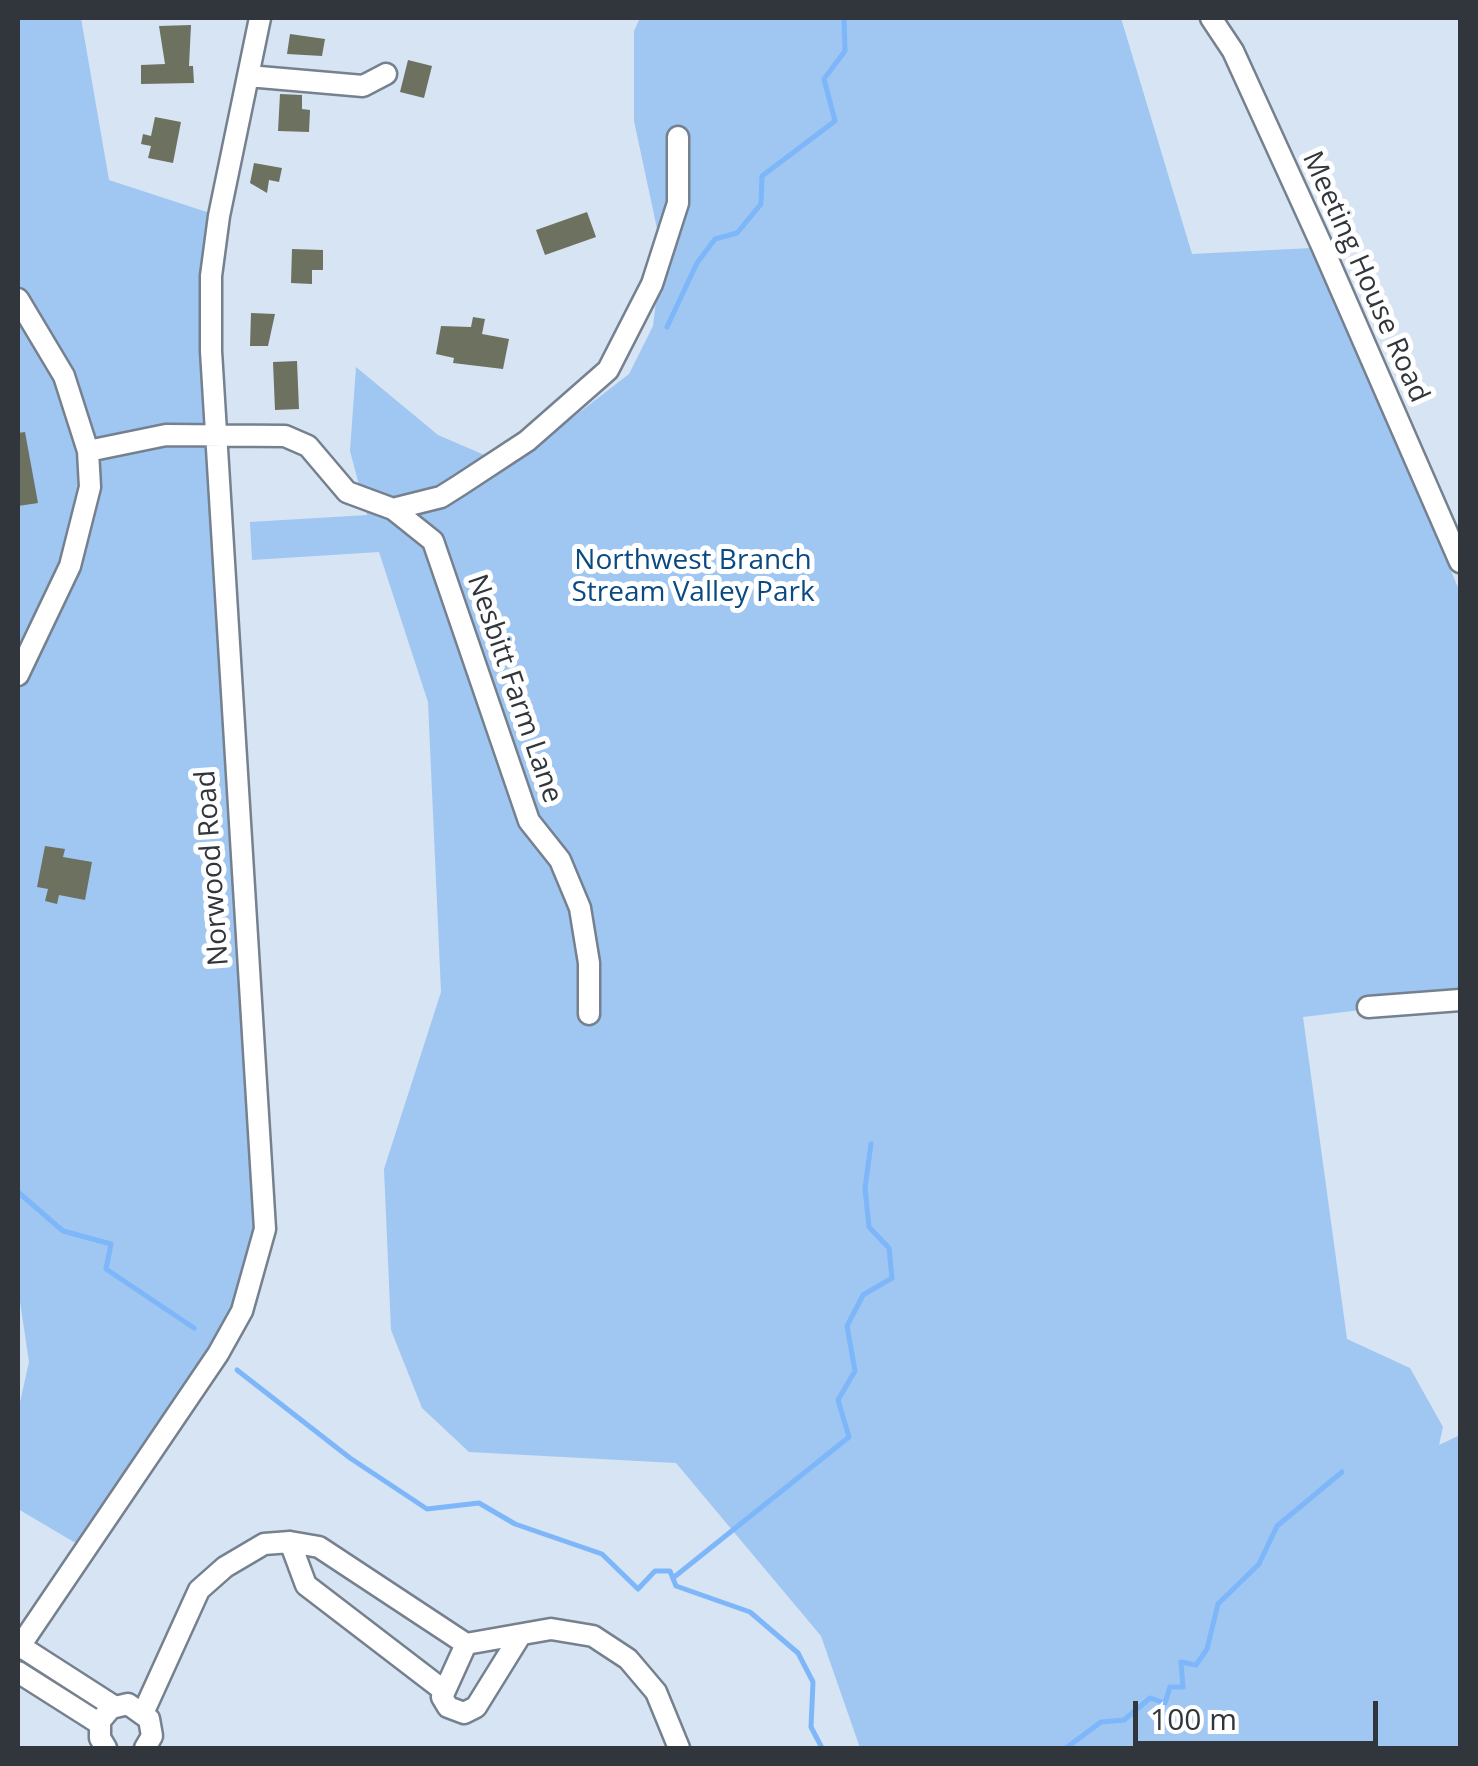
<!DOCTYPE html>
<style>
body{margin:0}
#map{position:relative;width:1478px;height:1766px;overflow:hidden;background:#d7e4f4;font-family:"Open Sans",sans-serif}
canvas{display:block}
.frame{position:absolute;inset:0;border:20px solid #31363c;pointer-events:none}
.scale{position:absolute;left:1133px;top:1701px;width:245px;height:45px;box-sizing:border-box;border:5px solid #31363c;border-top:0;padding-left:12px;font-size:30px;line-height:35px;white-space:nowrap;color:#31363c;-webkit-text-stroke:8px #fff;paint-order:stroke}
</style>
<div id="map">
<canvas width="1478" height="1766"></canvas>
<div class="frame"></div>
<div class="scale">100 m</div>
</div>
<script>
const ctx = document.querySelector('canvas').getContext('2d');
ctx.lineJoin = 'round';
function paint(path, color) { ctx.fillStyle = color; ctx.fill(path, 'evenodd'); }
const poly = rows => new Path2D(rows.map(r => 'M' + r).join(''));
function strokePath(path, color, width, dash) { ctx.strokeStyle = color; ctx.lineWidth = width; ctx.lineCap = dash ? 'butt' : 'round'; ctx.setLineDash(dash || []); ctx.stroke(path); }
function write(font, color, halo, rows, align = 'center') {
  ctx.font = font + ' "Open Sans",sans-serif'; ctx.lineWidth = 10; ctx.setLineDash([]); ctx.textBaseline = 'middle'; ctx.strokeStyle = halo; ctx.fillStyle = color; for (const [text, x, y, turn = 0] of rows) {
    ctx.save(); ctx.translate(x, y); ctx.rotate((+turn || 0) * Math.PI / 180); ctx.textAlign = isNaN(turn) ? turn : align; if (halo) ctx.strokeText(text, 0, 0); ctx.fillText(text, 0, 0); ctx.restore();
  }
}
paint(poly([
 [18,18,81,18,109,180,219,216,211,276,265,1229,242,1311,84,1548,18,1509,18,1411,29,1362,18,1288],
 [640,18,1121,18,1192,254,1312,248,1460,592,1460,998,1303,1017,1347,1339,1410,1368,1443,1427,1439,1445,1460,1435,1460,1748,860,1748,821,1636,676,1463,469,1452,422,1408,391,1330,384,1169,441,992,428,702,379,552,252,560,250,522,367,515,350,451,356,367,438,435,510,466,629,374,653,326,662,252,634,121,634,31]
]), '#a0c6f2');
strokePath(poly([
 [667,327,697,263,715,239,737,233,761,204,762,176,835,121,824,79,845,51,844,18],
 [18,1192,63,1231,111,1244,106,1269,194,1328],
 [237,1370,350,1458,427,1509,479,1503,515,1524,602,1554,638,1589,655,1571,670,1571,676,1586,750,1612,798,1653,813,1682,811,1727,822,1748],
 [673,1578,849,1437,838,1400,855,1371,847,1326,863,1295,892,1278,889,1248,869,1227,865,1188,871,1144],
 [1066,1748,1101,1722,1124,1720,1150,1698,1165,1703,1170,1687,1183,1687,1181,1662,1196,1665,1207,1649,1218,1604,1259,1564,1277,1526,1342,1472]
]), '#7db7f9', 5);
paint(poly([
 [191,25,189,66,193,66,194,83,141,84,141,65,165,64,159,26],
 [290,34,325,39,322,56,287,54],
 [408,60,432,66,424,98,400,92],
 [280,94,302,95,302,109,310,110,309,132,278,131],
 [155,117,181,122,173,163,148,158,151,146,141,144,143,134,151,136],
 [254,163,282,168,279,182,269,180,267,193,250,183],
 [587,212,596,237,545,255,536,230],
 [292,249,323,250,323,270,312,270,312,284,291,283],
 [251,313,275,314,268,346,250,346],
 [473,317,485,319,482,334,509,339,503,369,453,363,454,358,436,354,441,326,471,327],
 [297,361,299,409,275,410,273,362],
 [25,432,38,503,18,506,18,433],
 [45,846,65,849,63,857,92,862,85,900,59,895,57,904,45,901,48,889,37,887]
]), '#6c7160');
const minor = poly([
 [1211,18,1233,51,1322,246,1460,562],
 [248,76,363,86,386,74],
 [18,299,64,376,88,451,90,487,70,566,18,675],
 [88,451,166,435,285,436,308,446,347,492,393,509,433,541,529,821,560,860,580,908,589,963,589,1014],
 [393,509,441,497,460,485,527,441,608,370,652,284,678,203,678,137],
 [1368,1007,1460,1000],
 [290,1542,306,1585,443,1690],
 [466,1644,442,1697,448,1707,464,1713,476,1707,520,1636],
 [20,1646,115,1707],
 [18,1649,218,1354,242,1311,265,1229,211,351,211,276,219,216,260,18],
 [18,1672,100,1724],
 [144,1711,199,1590,225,1567,264,1544,290,1542,319,1547,466,1644,551,1629,593,1636,628,1659,656,1692,679,1748],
 [106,1748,100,1738,100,1721,111,1708,128,1704,149,1719,152,1736,145,1748]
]);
strokePath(minor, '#75818e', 25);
strokePath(minor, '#fff', 20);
write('28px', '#31363c', '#fff', [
 ["Meeting House Road",1365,277,66],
 ["Nesbitt Farm Lane",514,689,71],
 ["Norwood Road",213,868,-94]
]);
write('28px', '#0b4983', '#fff', [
 ["Northwest Branch",693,561],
 ["Stream Valley Park",693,593]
]);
</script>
